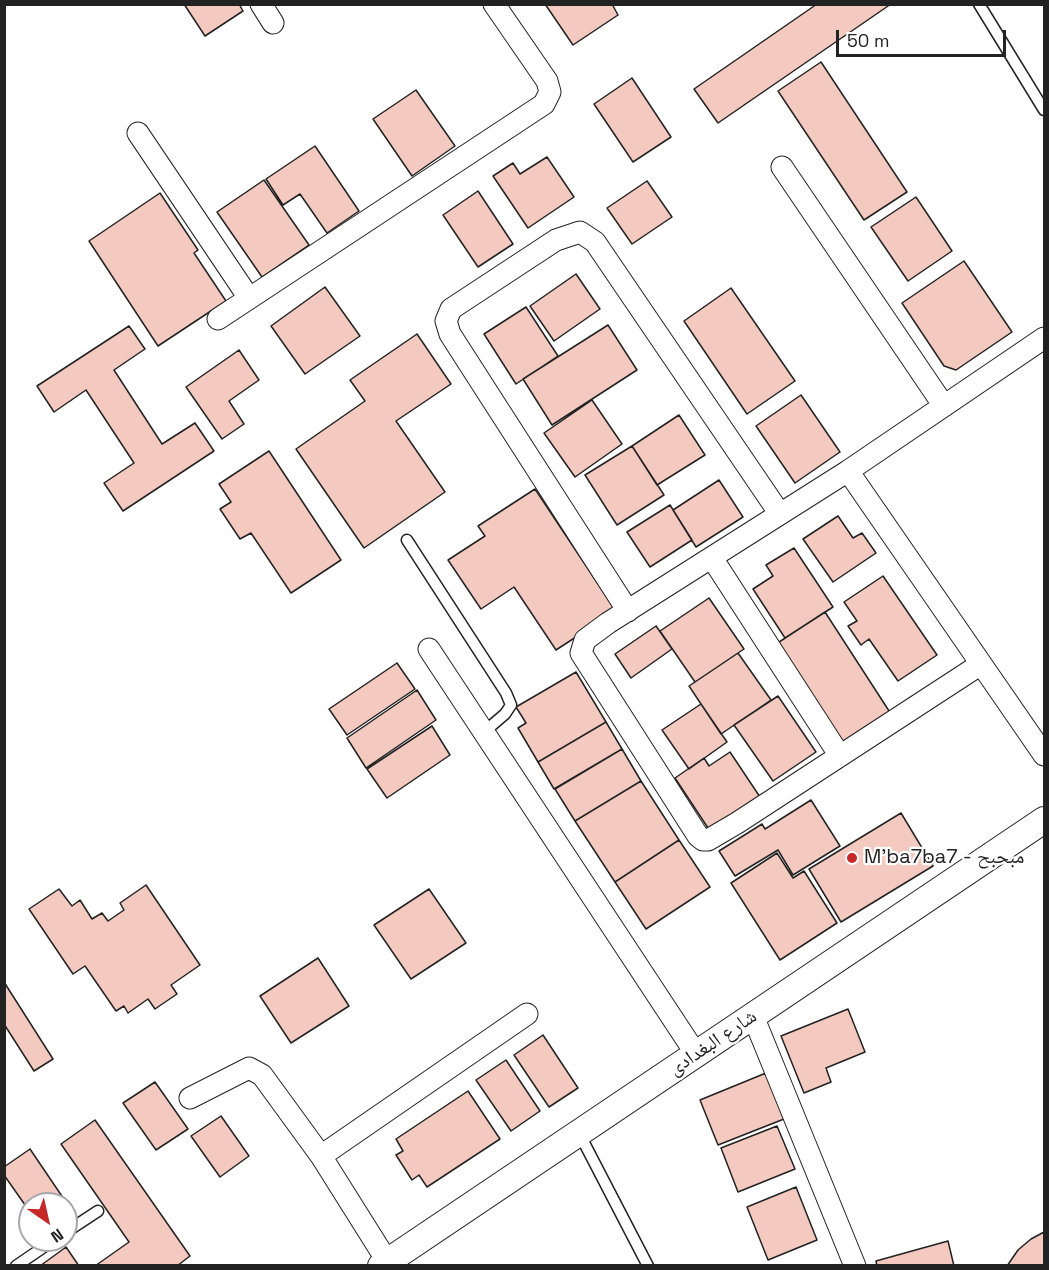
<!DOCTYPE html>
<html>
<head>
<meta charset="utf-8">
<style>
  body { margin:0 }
  #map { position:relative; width:1049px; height:1270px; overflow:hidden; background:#fff; font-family:"Space Grotesk",sans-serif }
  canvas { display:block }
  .frame { position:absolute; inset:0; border:6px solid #222; pointer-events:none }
  .north { position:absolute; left:18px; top:1192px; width:60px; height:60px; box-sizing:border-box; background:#fff; border:2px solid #a7a7a7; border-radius:50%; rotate:146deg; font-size:16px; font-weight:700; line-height:24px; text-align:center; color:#222 }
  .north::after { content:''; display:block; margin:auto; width:21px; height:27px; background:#c62828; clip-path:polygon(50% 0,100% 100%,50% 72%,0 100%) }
  .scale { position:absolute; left:836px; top:30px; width:170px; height:27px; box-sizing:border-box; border:3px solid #222; border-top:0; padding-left:8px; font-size:18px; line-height:21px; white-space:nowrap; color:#222; -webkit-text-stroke:4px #fff; paint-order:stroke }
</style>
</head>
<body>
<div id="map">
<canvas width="1049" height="1270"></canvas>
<div class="frame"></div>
<div class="north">N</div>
<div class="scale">50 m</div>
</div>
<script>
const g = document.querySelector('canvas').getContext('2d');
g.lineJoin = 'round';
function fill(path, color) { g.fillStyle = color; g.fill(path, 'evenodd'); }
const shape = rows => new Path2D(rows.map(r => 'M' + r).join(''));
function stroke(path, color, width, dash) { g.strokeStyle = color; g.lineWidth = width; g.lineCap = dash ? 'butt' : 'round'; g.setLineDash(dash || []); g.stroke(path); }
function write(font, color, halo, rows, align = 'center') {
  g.font = font + ' "Space Grotesk","Noto Naskh Arabic",sans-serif'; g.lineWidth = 4.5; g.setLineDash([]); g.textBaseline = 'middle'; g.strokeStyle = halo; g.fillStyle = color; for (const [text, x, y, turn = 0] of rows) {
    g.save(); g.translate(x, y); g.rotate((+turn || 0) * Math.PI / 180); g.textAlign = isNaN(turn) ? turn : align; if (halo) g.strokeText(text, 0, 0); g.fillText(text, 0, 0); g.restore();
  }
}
const building = shape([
  [184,4,239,4,243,11,205,36,184,4],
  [545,4,612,4,618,15,573,45,545,4],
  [817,4,891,4,718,123,694,89,817,4],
  [821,62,907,192,864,220,778,91,821,62],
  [632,78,671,137,633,162,594,104,632,78],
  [416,90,455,146,412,176,373,119,416,90],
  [315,146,359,211,327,233,300,194,283,205,266,179,315,146],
  [547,157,574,197,528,228,493,176,513,163,520,174,547,157],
  [264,180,309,245,262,277,217,212,264,180],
  [647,181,672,217,632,244,607,208,647,181],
  [478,191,513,244,478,267,443,215,478,191],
  [160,193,198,250,194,253,226,301,158,346,89,241,160,193],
  [916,197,952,251,908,281,871,227,916,197],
  [964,261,1012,332,956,370,944,366,902,303,964,261],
  [576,274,600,309,554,341,530,306,576,274],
  [325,287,360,336,305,374,271,326,325,287],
  [731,288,795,381,747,414,684,321,731,288],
  [526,307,558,356,516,384,484,334,526,307],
  [608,325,637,370,552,425,523,379,608,325],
  [129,326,145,349,114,370,162,444,195,423,214,451,123,511,104,483,134,463,86,390,54,412,37,386,129,326],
  [417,334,451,384,396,421,445,492,364,548,296,449,365,401,350,380,417,334],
  [239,350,259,380,229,401,244,424,222,439,186,387,239,350],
  [801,395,840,452,795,483,756,426,801,395],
  [592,400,622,444,575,477,544,433,592,400],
  [679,415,705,455,657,485,632,446,679,415],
  [632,446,664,495,617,525,585,475,632,446],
  [269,451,341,560,291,593,251,533,240,539,220,509,231,502,219,484,269,451],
  [719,480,743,517,696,547,673,510,719,480],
  [535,489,616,611,556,650,514,587,481,609,448,560,485,536,478,526,535,489],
  [670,505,692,540,650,567,627,532,670,505],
  [838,516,853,538,862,533,876,553,833,582,803,539,838,516],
  [794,548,833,607,785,638,753,589,773,576,766,565,794,548],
  [883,576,937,655,898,681,869,639,861,645,848,626,857,621,844,602,883,576],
  [709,598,744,649,695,682,660,631,709,598],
  [825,612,891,714,842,746,776,644,825,612],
  [656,626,672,649,631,678,615,654,656,626],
  [738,653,771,700,721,734,689,686,738,653],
  [397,663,415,689,347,735,329,709,397,663],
  [576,672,606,722,538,762,518,728,526,723,516,707,576,672],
  [417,690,436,720,366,768,347,738,417,690],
  [778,696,816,752,773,781,734,725,778,696],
  [701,704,727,742,689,769,662,730,701,704],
  [606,722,622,749,554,789,538,762,606,722],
  [432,726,450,755,387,798,367,769,432,726],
  [622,749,641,781,575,821,555,789,622,749],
  [730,752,762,800,712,834,675,778,704,758,709,766,730,752],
  [641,781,679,840,615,882,575,821,641,781],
  [811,800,840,846,793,875,778,850,735,876,719,851,762,824,765,829,811,800],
  [901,813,933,866,841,922,809,869,901,813],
  [679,840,710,887,646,929,615,882,679,840],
  [777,853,793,878,804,871,837,923,780,960,731,883,777,853],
  [146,885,200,965,171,985,177,994,155,1009,148,999,128,1013,124,1006,116,1011,85,966,73,974,29,909,59,889,72,906,80,900,92,919,102,913,108,921,124,910,120,903,146,885],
  [429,889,466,943,411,979,374,925,429,889],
  [318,958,349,1006,291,1043,260,996,318,958],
  [4,982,53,1059,34,1071,4,1024,4,982],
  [848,1009,865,1052,826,1068,831,1082,804,1093,781,1036,848,1009],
  [543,1035,578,1088,549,1107,514,1055,543,1035],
  [506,1060,540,1111,511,1131,476,1080,506,1060],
  [766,1073,784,1119,718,1145,700,1100,766,1073],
  [155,1082,188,1129,156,1150,123,1103,155,1082],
  [468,1091,500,1139,427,1187,419,1175,412,1180,396,1155,403,1151,396,1139,468,1091],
  [221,1116,249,1156,220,1177,191,1136,221,1116],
  [95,1120,190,1256,177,1266,95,1266,129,1242,61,1144,95,1120],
  [777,1126,795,1169,738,1192,721,1148,777,1126],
  [30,1149,74,1214,66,1220,66,1204,30,1204,30,1212,4,1175,4,1167,30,1149],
  [796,1187,817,1240,768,1260,747,1207,796,1187],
  [1044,1232,1044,1266,1007,1266,1018,1250,1031,1239,1044,1232],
  [948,1241,954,1266,877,1266,876,1261,948,1241],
  [66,1247,79,1266,40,1266,66,1247]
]);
fill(building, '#f3c9c0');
stroke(building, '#222', 1.5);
const service = shape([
  [979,4,1044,110],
  [407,540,506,693,511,705,505,714,484,732],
  [579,1133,648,1266],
  [66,1232,98,1211],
  [16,1266,54,1240]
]);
const minor = shape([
  [261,4,273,23],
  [138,133,249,298],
  [782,167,944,406],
  [218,319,544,104,550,92,547,81,494,4],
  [848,471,1044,755],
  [712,558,840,756],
  [628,611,450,334,446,321,451,309,556,240,580,232,595,242,780,514],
  [429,649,696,1054],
  [981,664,737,823,708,840,703,840,698,836,581,653,585,640,608,623,848,471,1044,338],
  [753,1016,855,1266],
  [190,1098,249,1068,262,1075,321,1156,387,1261],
  [321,1156,527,1014]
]);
const tertiary = shape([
  [381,1266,1044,820]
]);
stroke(service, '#222', 13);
stroke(minor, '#222', 23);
stroke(tertiary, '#222', 28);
stroke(service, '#fff', 10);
stroke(minor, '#fff', 21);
stroke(tertiary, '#fff', 26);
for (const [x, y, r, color] of [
  [852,858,6,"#c62828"]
]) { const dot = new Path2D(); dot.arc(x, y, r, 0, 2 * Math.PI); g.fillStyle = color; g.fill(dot); stroke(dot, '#fff', 2); }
write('20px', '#222', '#fff', [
  ["M'ba7ba7 - مبحبح",864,858]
], 'left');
write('20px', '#222', '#fff', [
  ["شارع البغدادى",713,1043,-34]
]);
</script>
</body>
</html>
